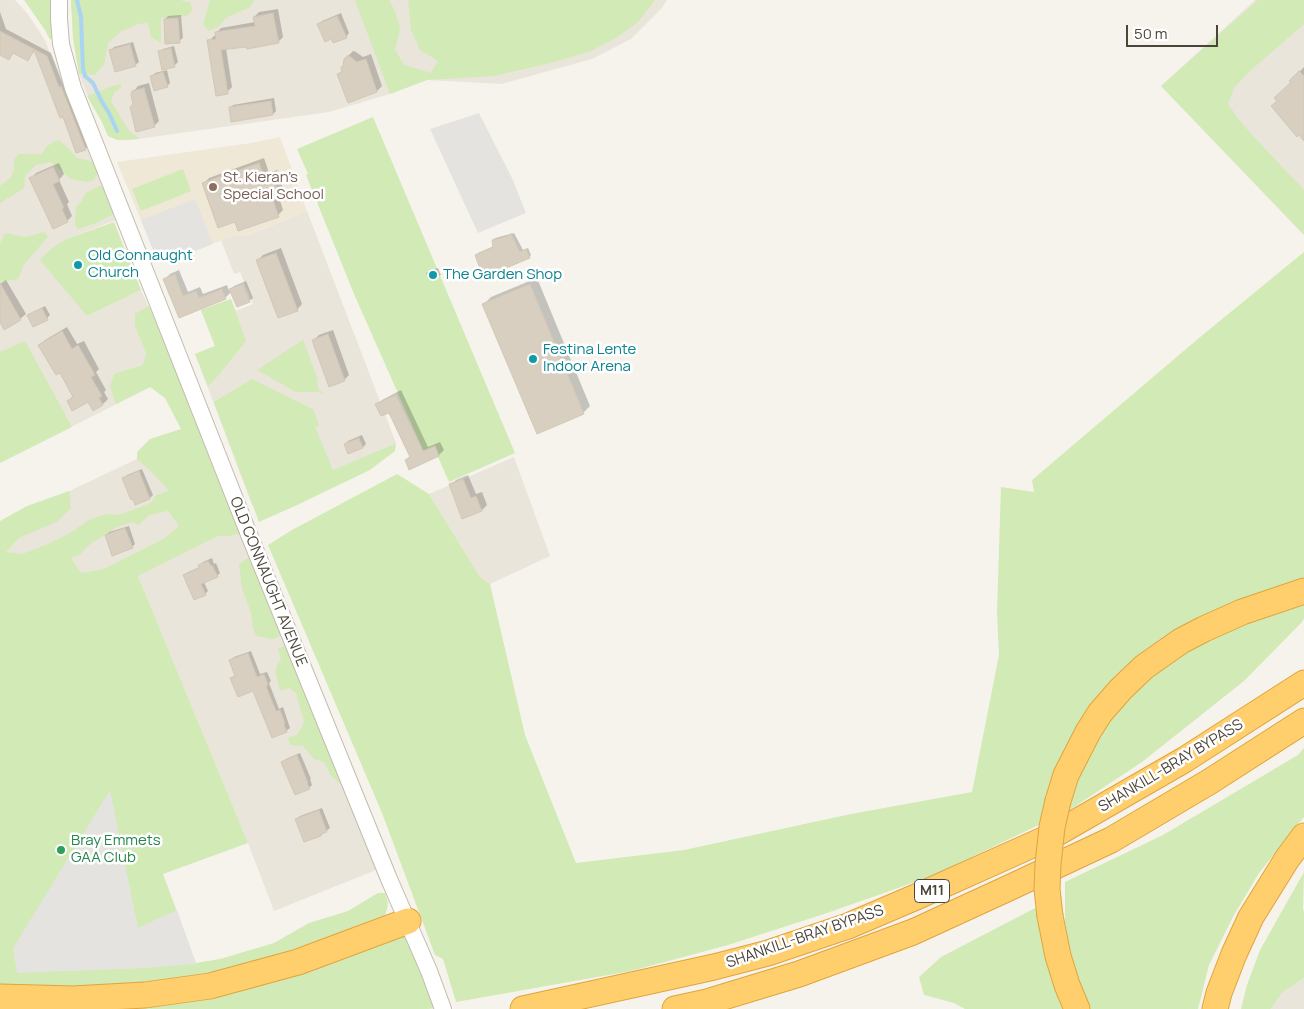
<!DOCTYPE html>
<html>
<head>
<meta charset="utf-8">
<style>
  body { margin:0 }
  #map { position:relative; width:1304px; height:1009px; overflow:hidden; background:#f6f3ec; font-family:Manrope,sans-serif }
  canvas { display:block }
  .scale { position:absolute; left:1126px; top:25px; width:92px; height:22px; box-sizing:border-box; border:2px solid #4b4439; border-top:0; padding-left:6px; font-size:15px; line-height:18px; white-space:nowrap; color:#4b4439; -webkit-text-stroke:4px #fff; paint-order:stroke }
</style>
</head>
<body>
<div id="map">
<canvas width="1304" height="1009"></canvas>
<div class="scale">50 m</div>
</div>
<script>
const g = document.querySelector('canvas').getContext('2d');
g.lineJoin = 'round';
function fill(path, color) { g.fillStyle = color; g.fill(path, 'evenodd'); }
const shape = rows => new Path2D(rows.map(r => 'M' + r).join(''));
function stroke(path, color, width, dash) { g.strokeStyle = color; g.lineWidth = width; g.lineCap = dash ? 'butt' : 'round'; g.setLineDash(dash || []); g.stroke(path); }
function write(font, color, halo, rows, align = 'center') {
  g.font = font + ' Manrope,sans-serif'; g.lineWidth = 5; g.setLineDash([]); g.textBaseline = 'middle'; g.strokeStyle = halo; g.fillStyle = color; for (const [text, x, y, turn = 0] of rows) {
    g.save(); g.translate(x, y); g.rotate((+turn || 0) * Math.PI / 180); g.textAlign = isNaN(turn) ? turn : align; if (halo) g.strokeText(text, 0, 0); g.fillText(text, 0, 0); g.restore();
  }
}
fill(shape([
  [0,0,15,0,27,13,45,40,94,163,116,220,69,238,87,316,141,290,178,373,0,463],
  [71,0,667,0,661,9,631,39,592,59,501,84,427,80,390,94,329,112,131,140,118,140,108,136,103,124,88,97,79,74,73,38],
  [1255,0,1304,0,1304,235,1161,86],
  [307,211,396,443,252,505,195,354,215,346,201,310,231,299,236,311,253,304,240,272,234,274,221,240,235,235,245,236],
  [200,429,376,870,274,911,248,843,138,576,15,626,0,524],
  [514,457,550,556,490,584,480,577,429,494],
  [1304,978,1304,1009,1271,1009,1282,993]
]), '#eae5da');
fill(shape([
  [280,137,307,211,244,236,235,235,166,262,158,262,117,162,251,143]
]), '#efe8d6');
fill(shape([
  [24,0,52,0,53,36,50,40,45,30],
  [71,0,180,0,191,3,192,11,186,16,161,18,161,43,151,37,148,23,138,24,120,32,108,43,104,64,95,75,79,74,73,38],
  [210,0,254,0,250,7,226,18,218,27,209,31,203,25],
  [355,0,389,0,396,13,400,29,395,50,404,65,431,73,438,61,420,50,411,30,408,0,655,0,638,22,616,38,589,52,546,64,494,76,427,80,390,94],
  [1258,0,1304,0,1304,24,1250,71,1234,88,1228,104,1239,120,1253,136,1304,190,1304,235,1161,86],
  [121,84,121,87,114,93,111,101,129,131,140,139,118,140,108,136,102,122,87,96,115,85],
  [373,117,515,453,449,482,434,448,424,452,354,294,306,175,308,174,297,149],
  [57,140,60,141,69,149,77,158,90,161,94,163,98,173,94,180,87,182,71,179,51,162,36,165,25,176,24,188,0,203,0,186,10,178,14,170,14,160,19,154,42,154,47,146],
  [183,169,191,191,141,211,132,189],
  [103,185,114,214,96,223,78,229,75,225,76,207,81,202,86,193,93,189],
  [114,222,141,290,87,316,40,260,53,247,69,238],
  [44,232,48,237,24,264,18,279,0,282,0,244,5,233,26,237],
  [1304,252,1304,582,1142,658,1047,821,932,876,827,913,728,945,631,971,456,1002,443,959,435,955,382,813,268,545,292,530,397,474,429,494,480,577,490,584,525,735,576,863,684,850,851,814,972,792,999,655,997,612,1001,487,1034,492,1032,480,1199,338],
  [231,299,246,341,217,377,208,386,195,354,215,346,201,310],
  [149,306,178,373,242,533,229,536,218,536,138,576,248,843,163,874,196,963,220,959,274,943,309,923,348,911,378,893,385,893,388,902,387,909,385,915,326,938,285,952,219,971,178,978,115,986,31,987,0,986,0,521,27,506,69,491,71,508,58,521,19,538,6,552,22,554,48,544,70,533,89,520,106,514,119,515,141,507,152,502,156,495,169,491,151,471,137,459,137,452,150,439,181,429,165,398,150,387,116,404,110,387,114,374,143,365,146,353,135,326,135,314],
  [168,511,179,526,165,538,104,569,81,573,71,558,79,555,89,545,117,527,132,522,138,525,149,515],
  [303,340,317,377,318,388,323,394,317,392,296,392,257,370],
  [25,341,72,427,0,463,0,352],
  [252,379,313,409,319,425,315,427,333,470,396,443,395,451,370,470,295,506,259,522,214,402],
  [251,556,282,635,273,639,256,636,253,628,251,613,242,588,239,564],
  [1304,598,1304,618,1302,622,1244,681,1142,762,1068,811,1078,772,1118,708,1157,668,1220,627],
  [286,644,344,787,331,776,324,762,314,759,303,746,290,745,288,738,298,734,304,722,296,693,289,688,280,691,276,674,276,667,281,660,278,649],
  [1304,748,1304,817,1259,873,1234,915,1209,965,1198,1009,1089,1009,1073,965,1065,922,1065,882,1163,835,1298,755],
  [1304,872,1303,910,1304,911,1304,978,1282,993,1271,1009,1241,1009,1247,985,1260,950],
  [1039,906,1066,1009,965,1009,954,1003,924,995,919,977,941,957],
  [408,928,437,1008,427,1009,58,1009,146,1000]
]), '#d2eab5');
fill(shape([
  [479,113,512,178,526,213,478,233,430,129],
  [195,199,213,244,166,262,158,262,141,220],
  [110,790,138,928,177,910,196,964,144,968,17,973,13,948]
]), '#e5e3e0');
fill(shape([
  [278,9,283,37,278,42,226,48,232,87,227,92,209,41,214,36,216,35,216,33,221,28,255,22,254,17,259,12],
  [0,12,6,29,51,53,63,84,65,83,89,145,85,149,64,116,35,50,28,59,14,52,9,58,0,53],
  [341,13,349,33,346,37,319,24,322,21],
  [181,15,183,38,179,41,165,19,168,16],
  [133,42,139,62,135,65,111,50,114,47],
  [174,46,178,62,174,66,159,52,163,49],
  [353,51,356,52,363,57,371,54,382,86,377,91,339,74,343,70,342,68,344,66,347,57],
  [1304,67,1304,141,1273,106,1292,82,1291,81],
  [167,70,170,83,167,86,152,77,155,73],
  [149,83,159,121,154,126,134,104,133,92,138,86],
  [274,98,276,111,273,114,230,108,233,105],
  [264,158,269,173,277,170,284,192,279,197,283,210,278,215,236,221,204,183,209,178],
  [59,163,64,174,59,180,69,202,67,204,72,216,67,221,31,178,36,173],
  [514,233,523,250,528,248,531,255,529,257,482,268,476,256,478,253,494,246,493,241,495,238],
  [281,248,302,304,297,310,258,260,263,255],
  [438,268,441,275,429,280,426,273],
  [179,270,188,292,200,287,203,294,227,285,229,291,234,286,246,281,253,298,249,301,232,291,225,298,180,316,165,279,170,274],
  [537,278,590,406,583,413,484,304,491,297],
  [6,280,26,314,20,319,5,328,0,320,0,284],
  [45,306,50,315,47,318,28,316,32,313],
  [67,327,77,344,84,341,99,369,96,372,106,390,104,392,108,399,103,404,93,409,88,400,68,401,74,395,61,371,40,345,45,340],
  [333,330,349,375,344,380,314,340,319,335],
  [401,390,428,447,440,442,444,450,439,455,410,468,406,460,410,456,390,411,377,405,382,400],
  [362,435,366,444,363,447,345,444,348,441],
  [142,469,153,495,150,498,124,478,127,475],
  [468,475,476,494,482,492,487,505,482,510,451,485,456,480],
  [129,526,135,544,132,547,106,536,109,532],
  [212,558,214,564,216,563,220,573,217,576,204,582,208,591,205,594,184,575,188,572,200,567,203,562],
  [251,651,260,674,267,672,271,681,269,683,279,709,283,707,290,728,286,731,254,690,232,678,236,674,231,660,234,657],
  [300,753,311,779,310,779,312,785,309,788,283,762,286,759],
  [322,808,330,828,321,835,296,819,300,816]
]), '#0003');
stroke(shape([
  [77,0,81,17,83,69,85,76,93,83,102,102,109,113,117,131]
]), '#a9d4f2', 4);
const building = shape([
  [273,13,279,43,247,49,246,47,221,50,228,94,216,96,207,40,216,39,215,32,255,26,253,17,273,13],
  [337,16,347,38,333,43,331,39,325,42,317,24,337,16],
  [178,18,180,43,165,44,164,19,178,18],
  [0,31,47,56,59,87,61,86,86,150,76,153,63,117,60,118,34,50,28,61,13,53,9,60,0,55,0,31],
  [130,44,136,66,115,72,109,50,130,44],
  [171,48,175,67,162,70,158,51,171,48],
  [347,56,351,57,357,62,366,59,377,92,348,103,337,74,342,72,341,67,343,67,344,59,347,56],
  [1299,71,1304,76,1304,141,1299,135,1297,137,1271,106,1277,101,1274,98,1291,82,1289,81,1299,71],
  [163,72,168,87,154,91,150,76,163,72],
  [144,88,155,127,136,132,130,107,133,104,131,95,132,91,144,88],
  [271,101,273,115,231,122,229,107,271,101],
  [259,163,264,177,272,175,280,198,273,200,279,217,238,231,235,222,218,228,202,183,259,163],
  [53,167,60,181,53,184,64,208,62,209,68,222,53,229,29,178,53,167],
  [511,234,520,252,526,249,530,258,482,278,478,270,480,269,475,255,493,247,492,240,505,237,511,234],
  [276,253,298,311,278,318,256,260,276,253],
  [175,274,183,296,196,291,199,298,222,289,226,299,179,318,163,279,175,274],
  [0,283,21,320,4,330,0,322,0,283],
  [243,284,250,302,237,307,229,289,243,284],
  [530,284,584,414,537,434,482,304,530,284],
  [42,308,48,320,33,327,27,315,42,308],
  [62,331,72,349,78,345,95,375,91,377,102,396,99,398,103,405,93,411,88,402,72,411,67,401,73,397,60,373,56,375,38,345,62,331],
  [328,334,345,381,329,387,312,340,328,334],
  [396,395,423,451,435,446,439,456,409,470,405,460,410,457,389,413,381,416,375,404,396,395],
  [359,438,363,448,348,454,344,444,359,438],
  [139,471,150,499,135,505,133,499,131,500,122,478,139,471],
  [463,479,471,498,476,496,482,511,462,519,449,484,463,479],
  [125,528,133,548,112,556,105,535,125,528],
  [208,561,211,566,212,565,218,577,201,584,206,595,194,600,183,575,199,568,198,565,208,561],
  [248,653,257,677,264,674,268,685,266,686,276,711,280,710,285,723,284,724,287,732,272,738,253,691,238,697,230,678,235,676,229,660,248,653],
  [297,755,308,783,307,783,310,789,295,795,281,762,297,755],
  [319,810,327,832,321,834,321,836,304,842,295,819,319,810]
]);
fill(building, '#d8cfc1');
stroke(building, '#d3c7b4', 1);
const tertiary = shape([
  [59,0,59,19,61,44,73,88,248,532,389,879,429,971,443,1009]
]);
const motorway = shape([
  [1058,801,1066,775,1088,732,1100,713,1121,689,1144,667,1181,641,1204,629,1242,612,1304,591],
  [1050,916,1058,956,1067,985,1077,1009],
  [0,997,73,999,145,995,210,986,298,962,408,921],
  [523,1009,714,967,768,953,848,926,916,897,1052,836,1184,760,1304,683],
  [675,1009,707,1002,799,974,913,932,1011,887,1111,840,1209,782,1304,721],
  [1215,1009,1219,993,1234,954,1251,917,1287,859,1304,836]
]);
stroke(tertiary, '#c2bbae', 18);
stroke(motorway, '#e0a43c', 27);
stroke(tertiary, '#fff', 16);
stroke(motorway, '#ffcf6e', 25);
const motorwayBridge = shape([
  [1050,916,1047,889,1048,864,1052,827,1058,801]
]);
stroke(motorwayBridge, '#e0a43c', 27, []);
stroke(motorwayBridge, '#ffcf6e', 25);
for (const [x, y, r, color] of [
  [213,187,5,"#8d6e63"],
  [78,265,5,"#0f9aa8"],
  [433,275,5,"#0f9aa8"],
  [533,359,5,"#0f9aa8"],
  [61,850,5,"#2e9e5b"]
]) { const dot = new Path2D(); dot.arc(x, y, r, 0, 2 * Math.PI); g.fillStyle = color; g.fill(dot); stroke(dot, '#fff', 2); }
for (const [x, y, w] of [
  [932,891,35]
]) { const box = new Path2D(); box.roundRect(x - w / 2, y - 11.5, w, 23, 4); g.fillStyle = '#fff'; g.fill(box); stroke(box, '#4b4439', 1); }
write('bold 14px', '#4b4439', null, [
  ["M11",932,891]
]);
write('15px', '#785e54', '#fff', [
  ["St. Kieran’s",223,178],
  ["Special School",223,195]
], 'left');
write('15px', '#0d838f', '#fff', [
  ["Old Connaught",88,256],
  ["Church",88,273],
  ["The Garden Shop",443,275],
  ["Festina Lente",543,350],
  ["Indoor Arena",543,367]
], 'left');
write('15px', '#4b4439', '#fff', [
  ["OLD CONNAUGHT AVENUE",268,582,68],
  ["SHANKILL-BRAY BYPASS",1171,766,-31],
  ["SHANKILL-BRAY BYPASS",805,937,-19]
]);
write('15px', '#27864d', '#fff', [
  ["Bray Emmets",71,841],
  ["GAA Club",71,858]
], 'left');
</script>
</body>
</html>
